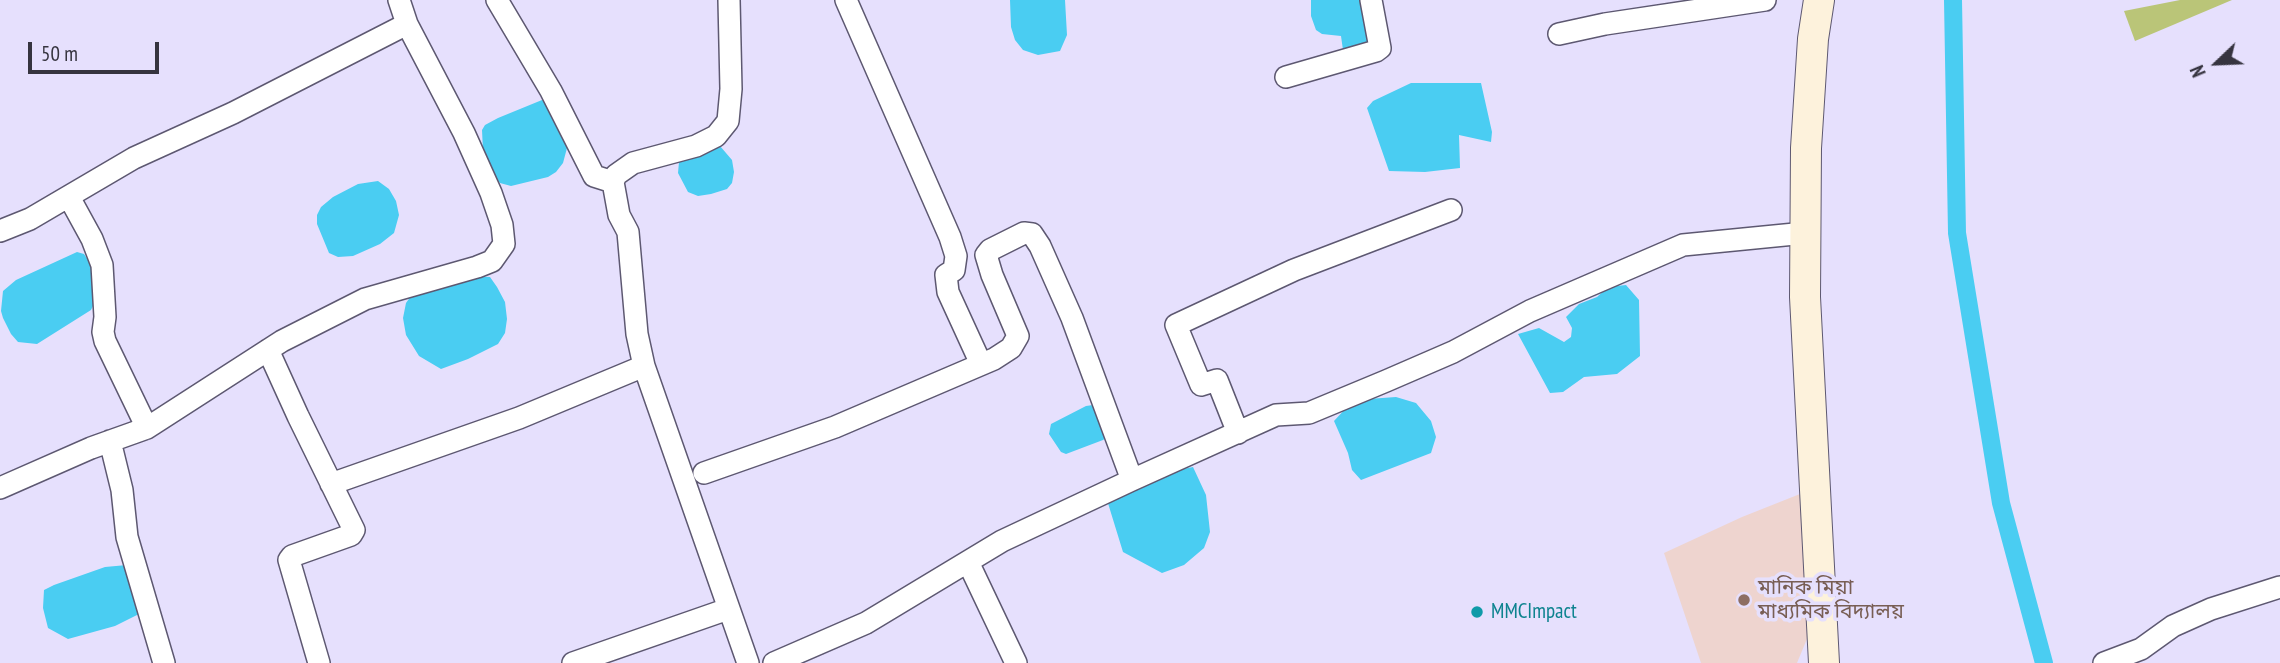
<!DOCTYPE html>
<html>
<head>
<meta charset="utf-8">
<style>
  body { margin:0 }
  #map { position:relative; width:2280px; height:663px; overflow:hidden; background:#e6e0fd; font-family:"PT Sans Narrow",sans-serif }
  canvas { display:block }
  .north { position:absolute; left:2182px; top:28px; width:70px; height:70px; -webkit-text-stroke:5px #e6e0fd; paint-order:stroke; rotate:247deg; font-size:19px; font-weight:700; line-height:28px; text-align:center; color:#36343f }
  .north::after { content:''; display:block; margin:auto; width:24px; height:32px; background:#36343f; clip-path:polygon(50% 0,100% 100%,50% 72%,0 100%) }
  .scale { position:absolute; left:28px; top:42px; width:131px; height:32px; box-sizing:border-box; border:4px solid #36343f; border-top:0; padding-left:9px; font-size:21px; line-height:24px; white-space:nowrap; color:#36343f; -webkit-text-stroke:5px #e6e0fd; paint-order:stroke }
</style>
</head>
<body>
<div id="map">
<canvas width="2280" height="663"></canvas>
<div class="north">N</div>
<div class="scale">50 m</div>
</div>
<script>
const g = document.querySelector('canvas').getContext('2d');
g.lineJoin = 'round';
function fill(path, color) { g.fillStyle = color; g.fill(path, 'evenodd'); }
const shape = rows => new Path2D(rows.map(r => 'M' + r).join(''));
function stroke(path, color, width, dash) { g.strokeStyle = color; g.lineWidth = width; g.lineCap = dash ? 'butt' : 'round'; g.setLineDash(dash || []); g.stroke(path); }
function write(font, color, halo, rows, align = 'center') {
  g.font = font + ' "PT Sans Narrow","Noto Sans Bengali",sans-serif'; g.lineWidth = 7; g.setLineDash([]); g.textBaseline = 'middle'; g.strokeStyle = halo; g.fillStyle = color; for (const [text, x, y, turn = 0] of rows) {
    g.save(); g.translate(x, y); g.rotate((+turn || 0) * Math.PI / 180); g.textAlign = isNaN(turn) ? turn : align; if (halo) g.strokeText(text, 0, 0); g.fillText(text, 0, 0); g.restore();
  }
}
fill(shape([
  [1805,492,1809,634,1797,663,1701,663,1664,553,1742,517]
]), '#eed4cf');
fill(shape([
  [2180,0,2232,0,2135,41,2124,11]
]), '#bac578');
fill(shape([
  [1010,0,1065,0,1067,35,1060,51,1038,55,1023,50,1015,40,1011,27],
  [1311,0,1361,0,1374,51,1344,57,1341,36,1322,34,1316,30,1311,16],
  [1411,83,1481,83,1492,132,1491,142,1459,135,1460,168,1425,172,1389,171,1367,108,1373,101],
  [542,100,548,102,565,132,567,148,563,163,556,172,548,177,511,186,500,183,492,173,483,151,482,130,485,125,498,118],
  [720,146,732,160,734,172,732,183,727,189,711,194,698,196,688,192,678,173,679,162,684,158],
  [378,181,389,189,396,201,399,215,394,233,380,244,353,256,338,257,329,253,317,224,317,215,321,207,333,197,358,184],
  [77,252,84,254,92,266,95,302,91,310,37,344,18,342,11,334,3,318,1,311,3,291,16,280],
  [471,276,490,277,497,287,505,302,507,319,505,333,498,344,468,359,441,369,419,356,406,335,403,318,406,303,411,296],
  [1626,285,1639,300,1640,356,1617,374,1584,377,1563,392,1550,393,1518,334,1539,328,1564,342,1571,337,1572,328,1566,317,1579,304,1597,297,1608,287],
  [1396,397,1416,403,1431,421,1436,437,1431,453,1361,480,1352,470,1348,453,1334,421,1347,407,1368,399],
  [1093,405,1099,407,1110,435,1103,440,1066,454,1061,452,1049,434,1051,424,1086,406],
  [1193,467,1206,495,1210,532,1204,548,1184,565,1162,573,1123,552,1107,500,1137,490,1150,481,1178,470],
  [127,565,139,614,115,626,68,639,48,628,43,608,44,590,54,585,105,567]
]), '#4acdf2');
stroke(shape([
  [1953,0,1957,233,2001,503,2044,663]
]), '#4acdf2', 18);
const street = shape([
  [497,0,551,91,594,176,613,182],
  [729,0,731,89,728,121,716,136,696,146,633,163,616,175,613,182,619,215,628,232,637,334,644,366,748,663],
  [846,0,950,237,956,256,954,270,946,275,948,292,981,364],
  [1559,34,1605,24,1765,0],
  [1286,77,1376,51,1380,48,1371,0],
  [69,197,92,239,102,265,105,317,103,332,105,341,147,428],
  [0,231,30,219,134,158,233,113,407,24],
  [268,350,298,416,354,530,351,535,292,556,289,560,319,663],
  [1238,433,1217,380,1201,385,1176,325,1294,270,1451,210],
  [110,441,122,490,127,537,164,663],
  [704,473,835,427,994,359,1011,348,1018,336,992,275,986,255,990,250,1024,233,1032,234,1040,246,1072,318,1132,480],
  [331,484,519,418,644,366],
  [0,488,91,448,147,428,282,341,365,299,477,267,492,261,504,244,502,225,491,193,464,133,407,24,399,0],
  [968,562,1016,663],
  [573,663,728,609],
  [774,663,866,623,1002,541,1132,480,1276,415,1309,413,1386,381,1453,352,1530,311,1683,245,1805,233],
  [2104,663,2141,649,2173,626,2211,609,2280,587]
]);
const secondary = shape([
  [1819,0,1813,39,1806,148,1805,297,1824,663]
]);
stroke(street, '#5d5871', 24);
stroke(secondary, '#5d5871', 32);
stroke(street, '#fff', 21);
stroke(secondary, '#fdf2dc', 30);
for (const [x, y, r, color] of [
  [1744,600,7,"#8d6e63"],
  [1477,612,7,"#0f9aa8"]
]) { const dot = new Path2D(); dot.arc(x, y, r, 0, 2 * Math.PI); g.fillStyle = color; g.fill(dot); stroke(dot, '#e6e0fd', 2.5); }
write('21px', '#785e54', '#e6e0fd', [
  ["মানিক মিয়া",1758,588],
  ["মাধ্যমিক বিদ্যালয়",1758,612]
], 'left');
write('21px', '#0d838f', '#e6e0fd', [
  ["MMCImpact",1491,612]
], 'left');
</script>
</body>
</html>
